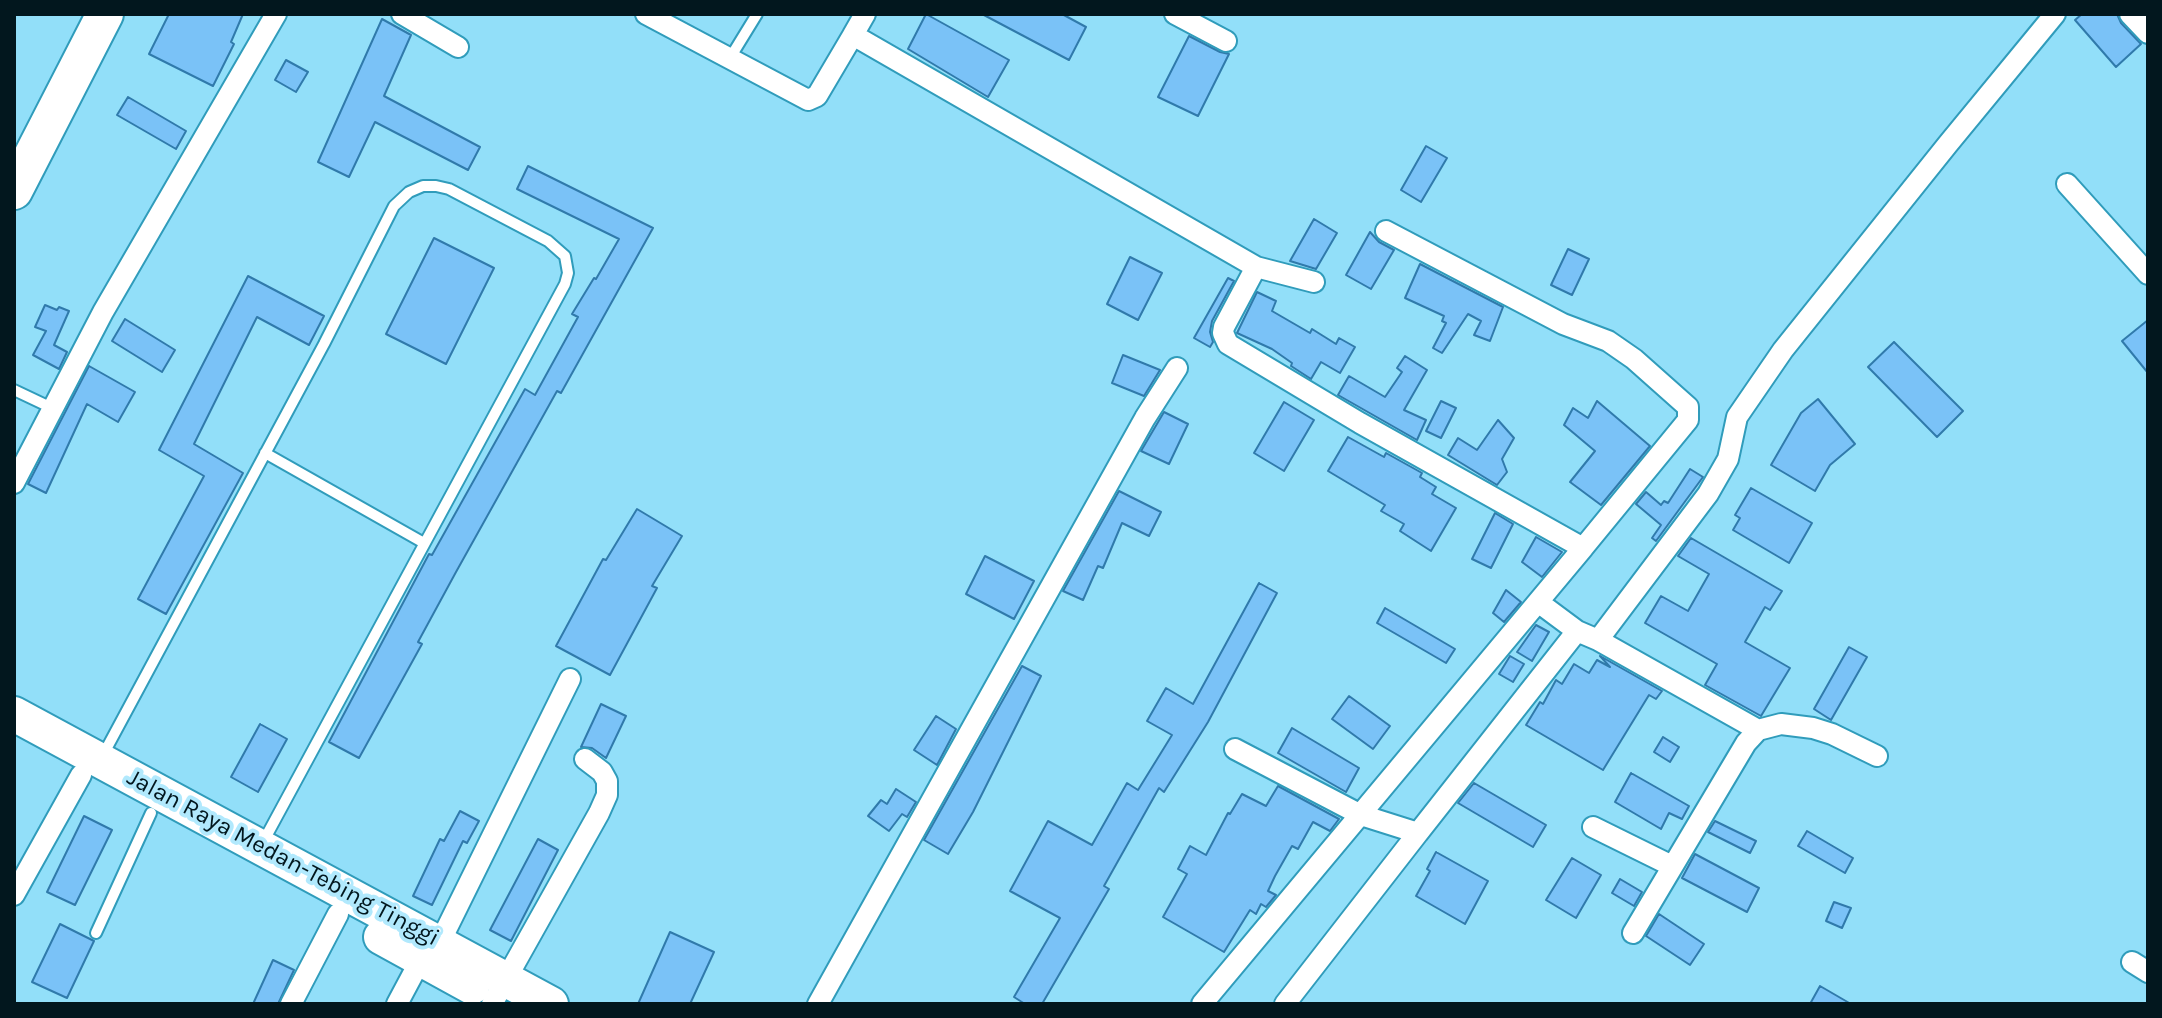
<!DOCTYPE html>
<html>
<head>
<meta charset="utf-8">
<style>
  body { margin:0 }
  #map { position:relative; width:2162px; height:1018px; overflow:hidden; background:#92dff9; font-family:Karla,sans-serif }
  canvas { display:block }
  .frame { position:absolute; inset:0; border:16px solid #02171e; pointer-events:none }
</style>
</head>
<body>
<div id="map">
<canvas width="2162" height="1018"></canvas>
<div class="frame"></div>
</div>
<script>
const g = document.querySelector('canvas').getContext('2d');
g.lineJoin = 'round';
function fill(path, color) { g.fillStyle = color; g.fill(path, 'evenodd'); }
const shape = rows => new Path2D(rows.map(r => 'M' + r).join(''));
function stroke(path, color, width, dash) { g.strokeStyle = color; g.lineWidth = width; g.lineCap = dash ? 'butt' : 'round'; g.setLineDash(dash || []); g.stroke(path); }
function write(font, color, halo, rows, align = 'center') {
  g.font = font + ' Karla,sans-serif'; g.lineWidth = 8; g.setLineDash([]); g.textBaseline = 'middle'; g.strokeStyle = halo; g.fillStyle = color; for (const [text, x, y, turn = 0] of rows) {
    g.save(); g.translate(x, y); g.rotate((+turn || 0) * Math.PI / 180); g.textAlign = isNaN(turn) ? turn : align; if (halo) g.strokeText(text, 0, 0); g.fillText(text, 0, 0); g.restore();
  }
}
const building = shape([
  [169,14,243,14,231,42,234,44,213,86,149,54,169,14],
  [926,14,1009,60,988,97,908,49,926,14],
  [982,14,1062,14,1086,27,1069,60,982,14],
  [2082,14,2117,14,2121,23,2141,44,2116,67,2075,20,2082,14],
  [382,19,411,35,384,96,480,147,468,170,375,122,349,177,318,162,382,19],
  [1189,36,1220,52,1229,54,1198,116,1158,97,1189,36],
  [286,60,308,72,296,92,275,80,286,60],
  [128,97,186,131,176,149,117,115,128,97],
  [1426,146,1447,158,1421,202,1401,190,1426,146],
  [528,166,653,228,561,393,557,391,456,572,418,642,422,644,359,758,329,742,429,554,432,555,525,389,535,395,578,317,572,314,594,278,596,279,619,239,517,189,528,166],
  [1314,219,1337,233,1316,269,1290,261,1314,219],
  [1370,232,1379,242,1394,250,1371,289,1346,275,1370,232],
  [434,238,494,268,446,364,386,334,434,238],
  [1568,249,1589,259,1572,295,1551,285,1568,249],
  [1130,257,1162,273,1138,320,1107,304,1130,257],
  [1420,264,1503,307,1490,341,1474,335,1481,321,1468,314,1442,353,1433,348,1446,323,1442,321,1444,316,1405,298,1420,264],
  [248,276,324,316,309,345,257,317,194,444,243,473,166,614,138,599,204,476,159,450,248,276],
  [1228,278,1234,281,1212,321,1210,332,1213,342,1210,347,1194,338,1228,278],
  [1257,292,1276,301,1272,311,1310,333,1312,329,1336,344,1339,338,1355,347,1340,373,1321,362,1311,379,1291,366,1292,363,1272,349,1237,333,1257,292],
  [45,305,57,310,59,307,69,311,54,345,67,352,59,369,33,355,46,331,35,327,45,305],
  [125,319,175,350,162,372,112,341,125,319],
  [2148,320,2148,373,2122,341,2148,320],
  [1894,342,1963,411,1937,437,1868,367,1894,342],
  [1123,355,1160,370,1144,396,1112,383,1123,355],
  [1405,356,1427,370,1404,410,1426,420,1417,440,1338,395,1349,376,1385,397,1402,372,1397,368,1405,356],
  [89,366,135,392,118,422,87,404,46,493,28,484,89,366],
  [1818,399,1855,444,1830,465,1815,491,1771,465,1801,413,1818,399],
  [1441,401,1456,408,1441,438,1426,431,1441,401],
  [1597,401,1650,446,1601,505,1570,482,1595,451,1564,425,1573,408,1588,418,1597,401],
  [1284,402,1314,420,1284,471,1254,453,1284,402],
  [1164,412,1188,424,1169,464,1141,451,1164,412],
  [1498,420,1514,438,1502,459,1507,472,1497,485,1448,455,1458,438,1477,450,1498,420],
  [1348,437,1384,457,1386,453,1422,473,1420,477,1436,487,1432,494,1456,508,1431,551,1400,531,1404,524,1381,511,1385,505,1328,471,1348,437],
  [1690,469,1703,477,1656,541,1652,538,1661,525,1636,504,1646,492,1661,505,1664,501,1668,503,1690,469],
  [1751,488,1812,523,1789,563,1733,530,1740,518,1735,515,1751,488],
  [1119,491,1161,512,1149,536,1122,523,1103,568,1098,566,1083,600,1063,591,1119,491],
  [637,509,682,536,652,586,657,588,610,675,556,646,603,559,606,560,637,509],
  [1495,513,1513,524,1491,568,1472,559,1495,513],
  [1536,537,1562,552,1542,577,1522,562,1536,537],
  [1691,538,1782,591,1770,610,1765,607,1745,642,1790,668,1761,716,1705,685,1717,664,1645,623,1661,596,1688,611,1709,574,1678,556,1691,538],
  [985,556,1034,581,1014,619,966,594,985,556],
  [1259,583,1277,593,1208,722,1164,792,1159,788,1104,886,1109,889,1042,1004,1025,1004,1014,997,1060,918,1010,891,1048,821,1092,845,1127,783,1138,790,1172,735,1147,721,1166,688,1193,704,1259,583],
  [1506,590,1521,602,1504,622,1493,613,1506,590],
  [1385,608,1455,649,1446,663,1377,623,1385,608],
  [1536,625,1549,632,1532,661,1517,652,1536,625],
  [1849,647,1867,657,1831,720,1814,709,1849,647],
  [1510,656,1524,664,1513,682,1499,674,1510,656],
  [1600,656,1662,691,1656,699,1649,695,1603,770,1526,725,1540,702,1543,704,1556,680,1562,684,1574,664,1589,673,1597,660,1610,667,1600,656],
  [1022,666,1041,676,973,812,948,854,924,840,1022,666],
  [1349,696,1390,726,1373,749,1332,719,1349,696],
  [601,704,626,716,606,758,592,748,581,747,601,704],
  [936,716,956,729,937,765,914,750,936,716],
  [260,724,287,739,258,792,231,777,260,724],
  [1292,728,1359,768,1346,792,1278,753,1292,728],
  [1663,737,1679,747,1670,762,1654,752,1663,737],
  [1631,773,1689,806,1682,819,1669,813,1661,829,1615,802,1631,773],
  [1474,783,1546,825,1533,847,1458,803,1474,783],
  [1278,786,1339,819,1330,831,1313,822,1298,849,1292,846,1275,876,1268,891,1276,895,1266,907,1261,904,1256,914,1250,910,1224,952,1163,917,1187,874,1178,869,1190,846,1206,855,1228,813,1230,814,1242,794,1266,806,1278,786],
  [896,789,916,802,907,817,902,814,889,831,868,816,881,800,887,804,896,789],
  [460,811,479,821,467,843,463,841,432,905,413,896,440,839,444,841,460,811],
  [84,816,112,830,75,905,47,892,84,816],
  [1715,821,1756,841,1750,853,1708,832,1715,821],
  [1807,831,1853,858,1845,873,1798,846,1807,831],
  [538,839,558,850,511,941,490,930,538,839],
  [1436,852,1488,881,1465,924,1416,896,1430,871,1427,869,1436,852],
  [1695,854,1759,888,1747,912,1682,878,1695,854],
  [1572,858,1601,875,1576,918,1546,900,1572,858],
  [1620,879,1642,892,1634,906,1612,893,1620,879],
  [1834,902,1851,908,1842,928,1826,921,1834,902],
  [1659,914,1704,944,1690,965,1646,936,1659,914],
  [60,924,94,941,67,998,32,982,60,924],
  [670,932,714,952,690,1004,638,1004,670,932],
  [273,960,294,970,278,1004,253,1004,273,960],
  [1820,986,1851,1004,1810,1004,1820,986]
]);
fill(building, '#7ac2f7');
stroke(building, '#307aab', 2);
const service = shape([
  [730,58,757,14],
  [14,390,52,408],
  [265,453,424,543],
  [103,755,324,344,394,206,409,192,423,186,436,186,449,189,548,241,565,256,568,273,565,284,262,844],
  [96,933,151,813]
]);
const minor = shape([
  [402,14,458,47],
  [646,14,808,100,817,96,853,35,1256,267,1224,327,1223,333,1228,344,1360,423,1583,548,1202,1004],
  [1175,14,1226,41],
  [2130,14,2148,33],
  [853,35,865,14],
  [2067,184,2148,274],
  [1386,231,1563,324,1608,341,1634,359,1688,407,1688,420,1583,548],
  [1256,267,1314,282],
  [14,483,103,312,276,14],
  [1538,602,1577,631],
  [1598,640,1758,730,1746,743,1633,933],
  [1758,730,1781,724,1813,728,1832,734,1877,756],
  [1235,749,1361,815,1418,833,1577,631,1598,640,1708,494,1728,459,1737,417,1783,350,1948,144,2055,14],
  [1593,827,1672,866],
  [14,895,81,775],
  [440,942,570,679],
  [2132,962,2148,972],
  [291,1004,338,914],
  [397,1004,421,959],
  [492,1004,599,813,607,795,607,781,602,772,585,759],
  [818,1004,1145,418,1177,368],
  [1285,1004,1418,833]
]);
const trunk = shape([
  [14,714,551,1004],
  [381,937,472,987]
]);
const motorway = shape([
  [14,191,105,14]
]);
stroke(service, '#309cbb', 14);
stroke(minor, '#309cbb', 24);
stroke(trunk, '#309cbb', 38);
stroke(motorway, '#309cbb', 40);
stroke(service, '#fff', 10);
stroke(minor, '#fff', 20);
stroke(trunk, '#fff', 34);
stroke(motorway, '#fff', 36);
write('24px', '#02171e', '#b1e9fd', [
  ["Jalan Raya Medan-Tebing Tinggi",283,858,28]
]);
</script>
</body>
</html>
